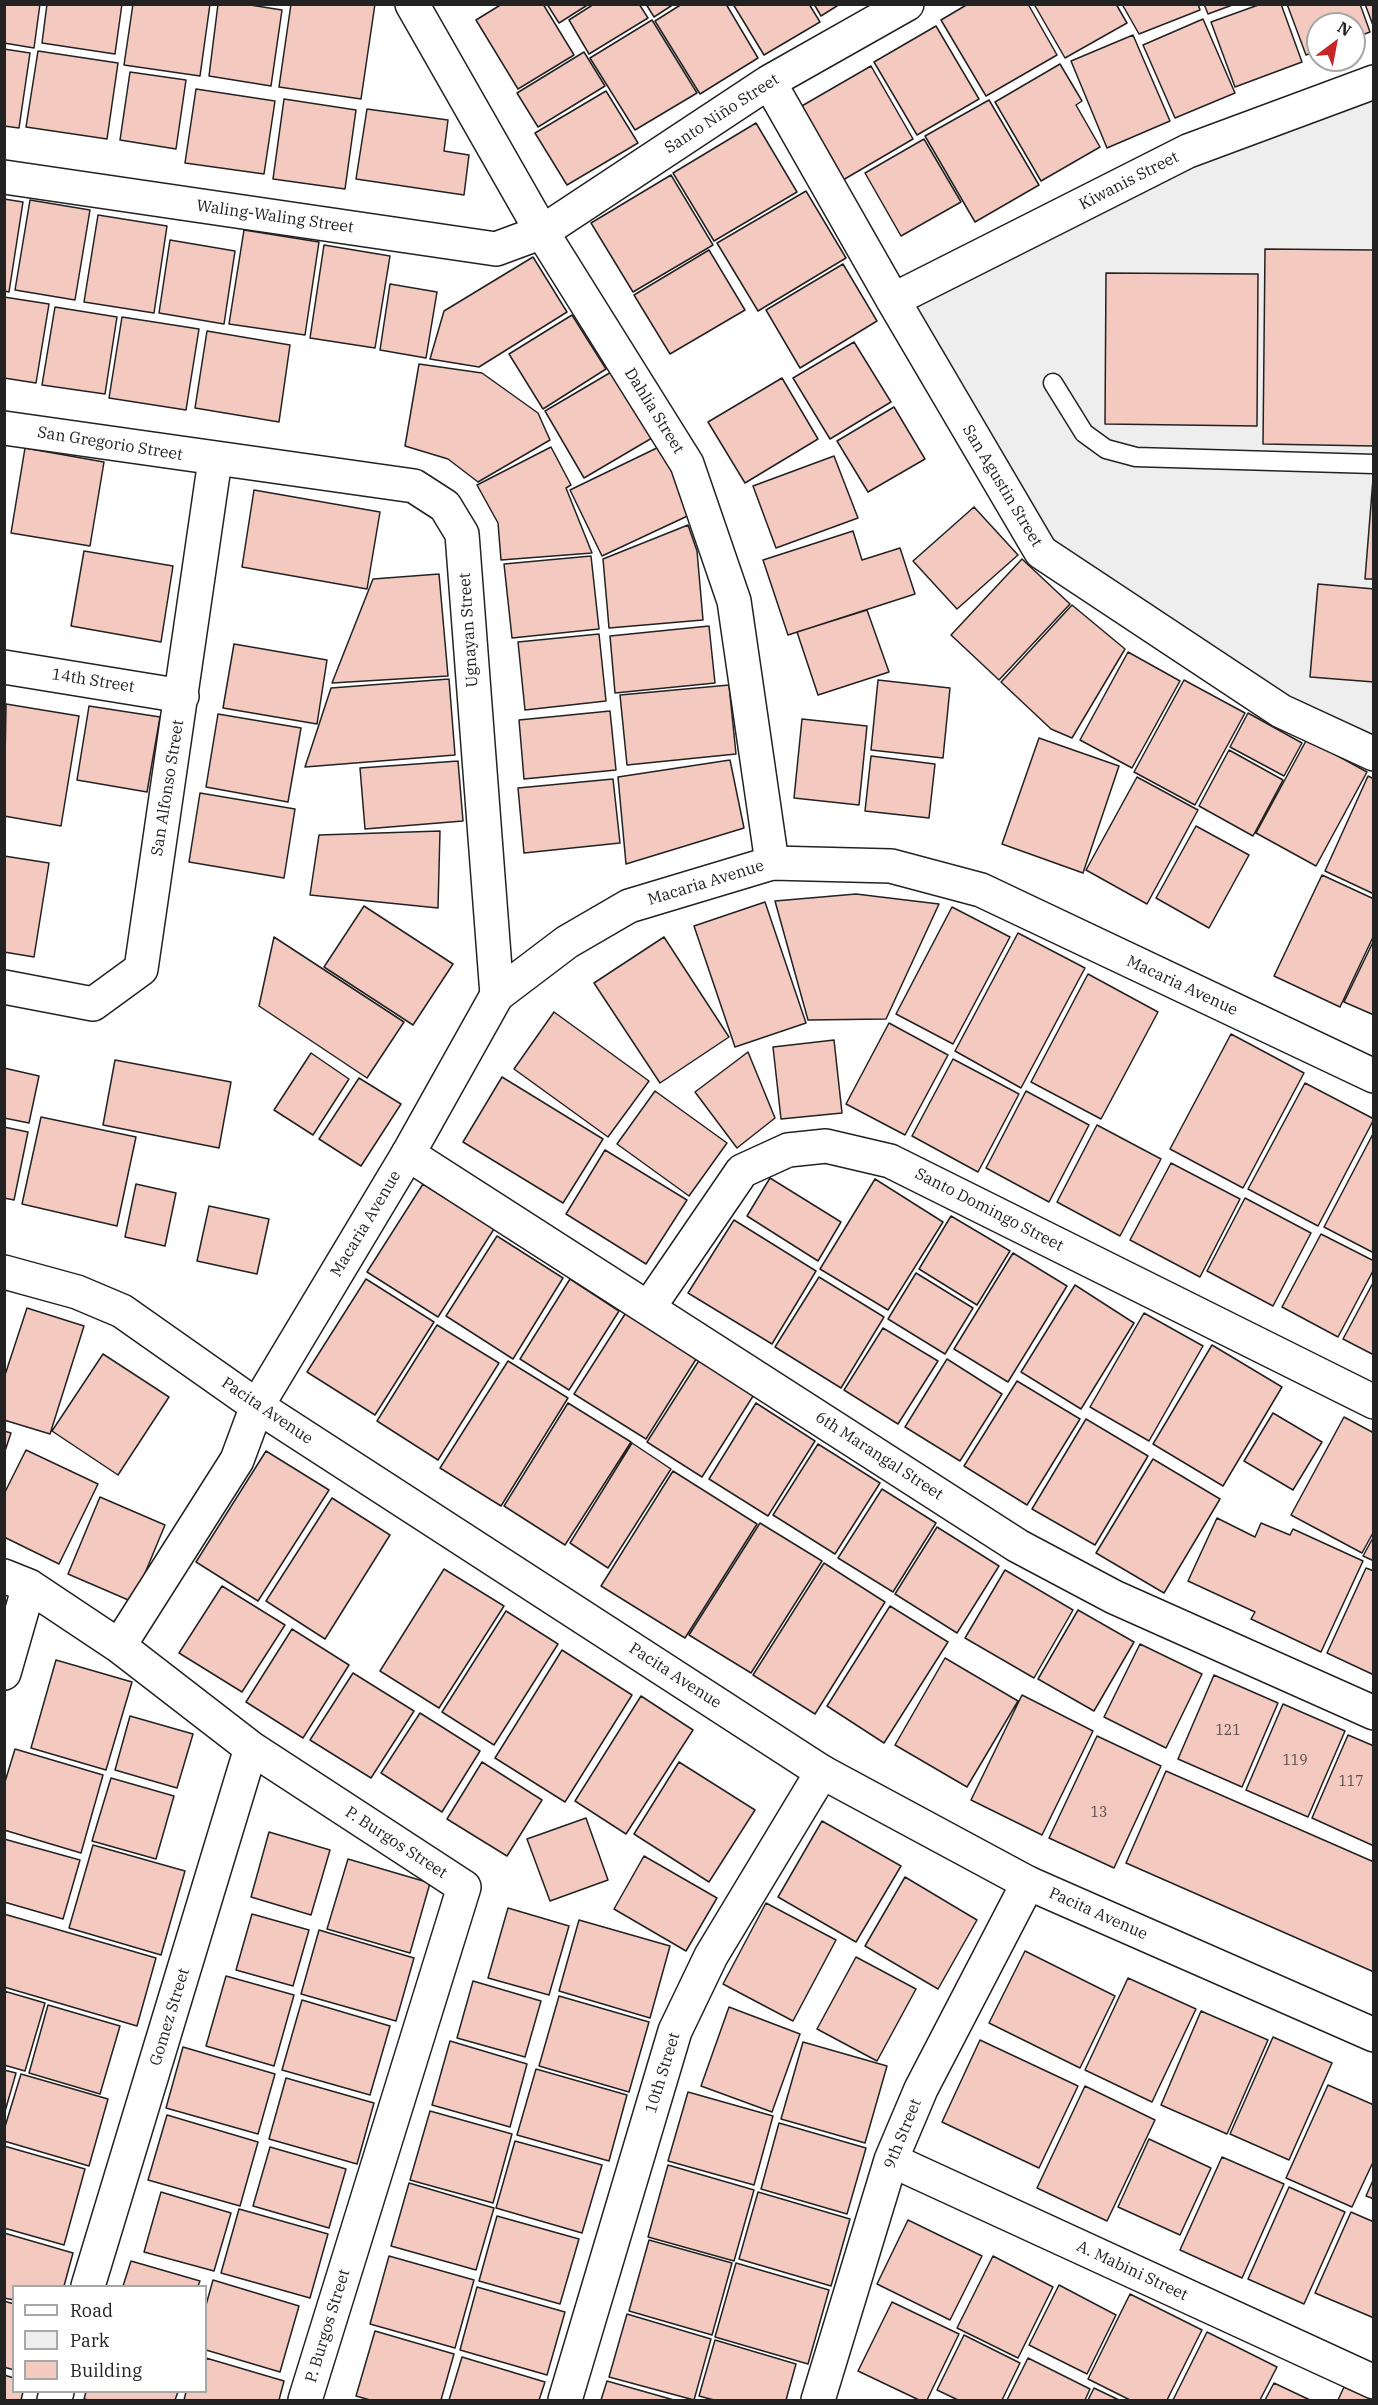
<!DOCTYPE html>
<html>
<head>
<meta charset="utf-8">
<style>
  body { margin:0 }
  #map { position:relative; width:1378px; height:2405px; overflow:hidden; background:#fff; font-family:"IBM Plex Serif",serif }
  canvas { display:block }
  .frame { position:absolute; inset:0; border:6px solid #222; pointer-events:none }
  .legend { position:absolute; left:12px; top:2285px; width:195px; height:108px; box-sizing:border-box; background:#fff; border:2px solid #a7a7a7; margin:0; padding:8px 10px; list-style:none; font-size:18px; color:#222 }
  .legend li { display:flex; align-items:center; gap:12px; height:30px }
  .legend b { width:30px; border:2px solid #a7a7a7 }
  .north { position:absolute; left:1306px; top:12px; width:60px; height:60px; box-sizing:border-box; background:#fff; border:2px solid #a7a7a7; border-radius:50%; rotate:32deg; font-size:16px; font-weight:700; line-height:24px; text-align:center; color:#222 }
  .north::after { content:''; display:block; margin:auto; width:21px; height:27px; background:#c62828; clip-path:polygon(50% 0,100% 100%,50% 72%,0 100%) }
</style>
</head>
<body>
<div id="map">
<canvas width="1378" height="2405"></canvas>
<div class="frame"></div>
<ul class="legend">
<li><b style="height:8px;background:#fff"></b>Road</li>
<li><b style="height:16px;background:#eee"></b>Park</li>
<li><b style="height:16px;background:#f3c9c0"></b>Building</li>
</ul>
<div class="north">N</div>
</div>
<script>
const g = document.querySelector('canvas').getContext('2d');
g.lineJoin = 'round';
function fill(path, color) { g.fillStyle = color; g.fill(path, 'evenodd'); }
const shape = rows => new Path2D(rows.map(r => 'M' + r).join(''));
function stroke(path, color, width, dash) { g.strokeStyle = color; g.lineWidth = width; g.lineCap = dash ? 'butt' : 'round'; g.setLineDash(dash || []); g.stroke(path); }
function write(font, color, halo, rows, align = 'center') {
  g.font = font + ' "IBM Plex Serif",serif'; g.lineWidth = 4.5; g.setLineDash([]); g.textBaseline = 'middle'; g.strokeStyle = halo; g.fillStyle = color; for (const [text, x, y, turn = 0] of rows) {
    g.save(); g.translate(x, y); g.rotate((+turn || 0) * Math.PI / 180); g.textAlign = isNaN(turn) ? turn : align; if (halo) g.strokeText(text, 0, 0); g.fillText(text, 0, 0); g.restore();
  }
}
const green = shape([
  [1373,82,1373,754,1041,552,893,300,1373,82]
]);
fill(green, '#eee');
stroke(green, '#6f6f6f', 1.5);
const building = shape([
  [4,4,40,4,34,48,4,43,4,4],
  [47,4,122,4,115,54,42,43,47,4],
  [133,4,210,4,200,76,124,65,133,4],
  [218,4,244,4,282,10,271,86,209,76,218,4],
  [291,4,375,4,361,99,279,87,291,4],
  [502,4,543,4,574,55,518,89,476,20,502,4],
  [547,4,589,4,559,23,547,4],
  [594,4,639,4,648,18,589,54,569,20,594,4],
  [646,4,674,4,654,17,646,4],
  [682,4,726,4,758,58,700,94,655,21,682,4],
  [733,4,809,4,820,22,764,55,733,4],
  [814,4,840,4,821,16,814,4],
  [968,4,1028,4,1057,55,986,96,941,20,968,4],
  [1034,4,1116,4,1127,23,1065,58,1034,4],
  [1122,4,1198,4,1200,10,1139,34,1122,4],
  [1204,4,1235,4,1208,14,1204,4],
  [1261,4,1281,4,1302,62,1235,87,1211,22,1261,4],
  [1287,4,1360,4,1370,32,1354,38,1354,24,1318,24,1318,51,1306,55,1287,4],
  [1365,4,1374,4,1374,28,1365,4],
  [1203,19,1235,93,1175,118,1143,45,1203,19],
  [652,20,697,93,635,130,590,58,652,20],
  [936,26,979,99,917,135,874,62,936,26],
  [1133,35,1170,121,1107,148,1071,61,1133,35],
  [4,49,30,53,19,128,4,126,4,49],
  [38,51,118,63,107,139,26,127,38,51],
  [584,52,605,86,538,127,517,93,584,52],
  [1060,64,1082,101,1076,105,1100,147,1041,181,995,102,1060,64],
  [871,66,913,139,843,180,800,107,871,66],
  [130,72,186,80,176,149,120,140,130,72],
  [196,89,275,101,264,174,185,163,196,89],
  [606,91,638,143,567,185,535,133,606,91],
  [284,99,356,110,345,189,273,179,284,99],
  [989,100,1039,185,975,222,925,136,989,100],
  [367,109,448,120,444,151,469,155,464,195,356,179,367,109],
  [756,123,797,192,714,241,673,173,756,123],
  [924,139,961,202,901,236,865,173,924,139],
  [671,175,713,245,633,292,591,223,671,175],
  [806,191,846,258,758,311,717,243,806,191],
  [4,199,23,202,9,292,4,291,4,199],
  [30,200,90,210,75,300,15,290,30,200],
  [98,215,167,226,154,313,84,302,98,215],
  [244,230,319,242,305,335,229,324,244,230],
  [170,240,235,251,224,324,159,313,170,240],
  [324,245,390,256,375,348,310,338,324,245],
  [1265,249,1374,250,1374,446,1263,444,1265,249],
  [709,250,745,310,670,354,634,295,709,250],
  [533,257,567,312,479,367,430,359,444,311,533,257],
  [843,264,877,321,800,368,766,310,843,264],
  [1106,273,1258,274,1257,426,1105,424,1106,273],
  [390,284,437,292,426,358,380,350,390,284],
  [4,297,49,304,36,383,4,378,4,297],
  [55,307,117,317,105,394,42,385,55,307],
  [572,315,606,369,543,409,509,354,572,315],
  [122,317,199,329,186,410,109,398,122,317],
  [207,331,290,345,279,422,195,408,207,331],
  [854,342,891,402,830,439,793,378,854,342],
  [419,364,482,373,538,413,550,440,478,482,448,459,405,446,419,364],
  [613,371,652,438,584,478,545,411,613,371],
  [782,378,818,439,745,483,708,422,782,378],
  [894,407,925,459,868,492,837,441,894,407],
  [663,445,696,512,602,556,570,490,663,445],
  [551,447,571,485,566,488,592,553,501,560,498,523,477,485,551,447],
  [25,448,104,462,90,546,11,533,25,448],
  [834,456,858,518,776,548,753,486,834,456],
  [1373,479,1374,479,1374,579,1365,579,1373,479],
  [254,490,380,512,367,589,242,567,254,490],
  [974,507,1018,555,957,609,913,561,974,507],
  [688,525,697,551,703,620,609,628,603,559,688,525],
  [853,531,862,560,900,548,915,594,788,635,763,560,853,531],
  [84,551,173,566,161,642,71,626,84,551],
  [591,556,599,629,512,638,504,564,591,556],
  [1022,559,1070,604,999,680,951,635,1022,559],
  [439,574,448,676,332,683,373,579,439,574],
  [1318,584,1374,589,1374,682,1310,677,1318,584],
  [1072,605,1125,649,1072,738,1051,729,1001,682,1072,605],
  [867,610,889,672,818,695,797,632,867,610],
  [709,626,715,683,615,693,610,636,709,626],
  [599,634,606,701,525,710,518,642,599,634],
  [234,644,327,660,317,724,223,708,234,644],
  [1128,652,1180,681,1132,768,1080,740,1128,652],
  [449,679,455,755,305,767,331,688,449,679],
  [878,680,950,688,943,758,871,750,878,680],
  [1184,680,1245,713,1195,805,1134,772,1184,680],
  [729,685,736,754,627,765,620,695,729,685],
  [6,704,79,716,61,826,4,816,6,704],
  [89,706,160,717,147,792,77,780,89,706],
  [610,711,616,770,524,779,519,720,610,711],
  [1248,713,1302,743,1284,776,1230,747,1248,713],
  [218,714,301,728,288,802,206,787,218,714],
  [802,719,867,726,859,805,794,798,802,719],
  [1039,738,1119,766,1083,873,1002,844,1039,738],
  [1307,739,1367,772,1316,866,1256,833,1307,739],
  [1229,750,1283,780,1253,836,1199,806,1229,750],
  [871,756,935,764,929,818,865,811,871,756],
  [730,760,744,828,626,864,618,777,730,760],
  [458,761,463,821,365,829,360,768,458,761],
  [1368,776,1374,779,1374,894,1325,871,1368,776],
  [1137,777,1198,810,1147,904,1086,870,1137,777],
  [613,779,620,843,524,853,518,788,613,779],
  [200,793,295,809,284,878,189,862,200,793],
  [1196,826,1249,855,1209,928,1156,898,1196,826],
  [440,831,438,908,310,895,319,835,440,831],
  [4,856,49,863,34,957,4,952,4,856],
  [1322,875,1374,899,1374,935,1340,1007,1274,976,1322,875],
  [856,894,939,904,886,1019,808,1020,775,901,856,894],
  [765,902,806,1023,735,1047,694,926,765,902],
  [364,906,453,964,413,1025,324,967,364,906],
  [952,907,1010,937,953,1044,896,1014,952,907],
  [1018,933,1085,968,1021,1088,955,1051,1018,933],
  [274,937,404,1022,367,1078,259,1006,274,937],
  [664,937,729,1037,660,1083,594,983,664,937],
  [1374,940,1374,1015,1344,1002,1374,940],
  [1088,974,1158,1012,1101,1119,1031,1082,1088,974],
  [554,1012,649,1081,608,1137,514,1069,554,1012],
  [889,1023,948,1055,905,1135,846,1104,889,1023],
  [1231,1034,1304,1073,1243,1188,1170,1149,1231,1034],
  [834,1040,842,1113,781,1119,773,1047,834,1040],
  [748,1052,775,1118,737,1148,695,1092,748,1052],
  [311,1053,349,1079,313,1135,274,1110,311,1053],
  [953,1059,1019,1094,978,1172,912,1136,953,1059],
  [115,1060,231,1082,219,1148,103,1125,115,1060],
  [4,1068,39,1076,29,1123,4,1118,4,1068],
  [502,1077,603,1139,563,1203,463,1142,502,1077],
  [359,1078,401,1104,361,1166,319,1139,359,1078],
  [1305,1083,1374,1119,1318,1226,1248,1189,1305,1083],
  [655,1091,727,1143,689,1196,617,1144,655,1091],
  [1026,1091,1089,1125,1049,1202,986,1168,1026,1091],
  [41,1117,136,1137,117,1226,22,1204,41,1117],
  [1097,1125,1161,1159,1120,1236,1057,1202,1097,1125],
  [4,1127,28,1132,14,1200,4,1198,4,1127],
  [1374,1132,1374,1253,1324,1227,1374,1132],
  [605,1150,687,1200,646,1264,566,1214,605,1150],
  [1171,1163,1240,1199,1200,1277,1130,1240,1171,1163],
  [770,1178,841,1222,818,1261,747,1216,770,1178],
  [875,1179,943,1222,888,1310,820,1269,875,1179],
  [136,1184,176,1193,165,1246,125,1237,136,1184],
  [423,1184,494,1229,438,1317,367,1272,423,1184],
  [1245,1198,1311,1233,1273,1306,1207,1271,1245,1198],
  [209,1206,269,1219,257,1274,197,1261,209,1206],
  [951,1216,1010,1251,977,1305,919,1269,951,1216],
  [734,1220,816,1271,772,1344,688,1293,734,1220],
  [1321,1234,1374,1261,1374,1269,1338,1337,1282,1307,1321,1234],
  [497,1236,563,1278,513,1359,446,1316,497,1236],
  [1013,1253,1067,1286,1008,1382,954,1349,1013,1253],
  [916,1273,973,1308,945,1354,888,1319,916,1273],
  [819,1277,884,1317,841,1388,775,1347,819,1277],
  [366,1279,434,1322,375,1415,307,1372,366,1279],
  [570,1279,619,1311,569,1390,520,1359,570,1279],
  [1374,1281,1374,1355,1343,1339,1374,1281],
  [1075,1285,1134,1323,1081,1409,1021,1372,1075,1285],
  [27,1308,84,1326,50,1434,4,1420,4,1378,27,1308],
  [627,1311,698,1356,646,1439,574,1394,627,1311],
  [1144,1313,1203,1346,1149,1441,1090,1407,1144,1313],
  [437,1325,499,1363,438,1460,377,1421,437,1325],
  [883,1328,938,1361,898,1424,844,1390,883,1328],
  [1212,1345,1282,1387,1223,1486,1153,1444,1212,1345],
  [103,1354,169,1397,118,1475,52,1431,103,1354],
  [700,1359,755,1393,702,1477,647,1442,700,1359],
  [947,1359,1002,1394,960,1461,905,1427,947,1359],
  [508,1361,568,1398,501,1506,440,1468,508,1361],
  [1017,1381,1080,1419,1027,1505,964,1466,1017,1381],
  [568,1403,631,1442,565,1545,504,1506,568,1403],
  [756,1403,815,1441,768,1516,709,1479,756,1403],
  [1273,1413,1322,1442,1293,1490,1244,1461,1273,1413],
  [1344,1417,1374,1433,1374,1531,1362,1553,1291,1515,1344,1417],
  [1086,1419,1148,1456,1095,1545,1032,1509,1086,1419],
  [4,1431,11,1433,4,1454,4,1431],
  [632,1443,671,1469,608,1568,570,1543,632,1443],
  [818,1444,880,1483,835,1554,773,1515,818,1444],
  [26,1450,98,1484,59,1564,4,1537,4,1494,26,1450],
  [266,1451,329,1490,258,1601,196,1562,266,1451],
  [1153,1459,1220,1499,1164,1593,1096,1553,1153,1459],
  [673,1471,757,1524,685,1638,601,1586,673,1471],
  [882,1489,936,1523,893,1592,838,1558,882,1489],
  [100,1497,165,1525,133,1602,68,1574,100,1497],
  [332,1498,390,1535,325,1639,266,1601,332,1498],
  [1217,1518,1255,1537,1261,1523,1290,1535,1293,1529,1363,1561,1321,1652,1251,1619,1255,1612,1188,1581,1217,1518],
  [760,1523,822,1561,751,1673,689,1635,760,1523],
  [937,1527,999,1566,957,1633,895,1594,937,1527],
  [1374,1536,1374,1561,1363,1556,1374,1536],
  [824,1563,885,1602,815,1714,753,1675,824,1563],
  [1366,1568,1374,1571,1374,1675,1327,1653,1366,1568],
  [444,1569,504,1606,439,1708,380,1671,444,1569],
  [1005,1570,1073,1610,1034,1678,965,1638,1005,1570],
  [222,1586,285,1625,242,1692,179,1653,222,1586],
  [890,1606,948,1642,884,1743,827,1706,890,1606],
  [1078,1610,1134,1642,1094,1711,1038,1679,1078,1610],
  [506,1611,558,1644,494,1745,442,1712,506,1611],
  [292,1629,349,1665,303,1738,246,1702,292,1629],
  [1140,1644,1202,1674,1166,1748,1104,1717,1140,1644],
  [562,1650,632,1695,565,1802,495,1758,562,1650],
  [945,1658,1018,1701,967,1787,895,1745,945,1658],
  [56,1660,132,1682,106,1770,31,1748,56,1660],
  [353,1673,414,1711,371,1778,310,1740,353,1673],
  [1214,1675,1278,1703,1242,1787,1178,1759,1214,1675],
  [1022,1695,1093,1731,1042,1835,971,1800,1022,1695],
  [641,1696,693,1730,626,1834,575,1801,641,1696],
  [1283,1704,1345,1731,1308,1817,1246,1790,1283,1704],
  [420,1713,480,1751,442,1812,381,1773,420,1713],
  [130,1716,193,1734,177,1788,115,1770,130,1716],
  [1348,1735,1374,1746,1374,1846,1312,1818,1348,1735],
  [1097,1736,1161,1766,1114,1868,1049,1838,1097,1736],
  [15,1749,103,1775,81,1853,4,1830,4,1785,15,1749],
  [482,1762,542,1800,507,1856,447,1819,482,1762],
  [679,1762,755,1810,709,1882,634,1834,679,1762],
  [1166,1771,1374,1862,1374,1972,1126,1863,1166,1771],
  [111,1778,174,1796,156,1859,92,1841,111,1778],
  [586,1818,608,1880,550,1901,527,1839,586,1818],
  [822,1821,901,1866,856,1942,778,1897,822,1821],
  [269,1832,330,1850,311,1915,251,1897,269,1832],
  [4,1839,80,1860,63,1919,4,1902,4,1839],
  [93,1845,185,1871,161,1955,69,1928,93,1845],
  [644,1856,717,1898,686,1951,614,1909,644,1856],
  [348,1859,430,1883,410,1953,327,1929,348,1859],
  [905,1877,977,1920,938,1989,865,1946,905,1877],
  [766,1903,836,1940,793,2021,723,1984,766,1903],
  [508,1908,569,1926,549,1995,488,1978,508,1908],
  [4,1914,156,1958,137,2026,4,1987,4,1914],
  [252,1914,309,1930,293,1986,236,1970,252,1914],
  [579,1920,670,1946,650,2018,559,1991,579,1920],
  [319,1930,414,1958,396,2021,301,1994,319,1930],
  [1025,1951,1115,1996,1080,2068,989,2023,1025,1951],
  [856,1957,916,1989,877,2061,817,2029,856,1957],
  [226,1976,294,1995,274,2066,206,2046,226,1976],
  [1128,1978,1196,2009,1152,2102,1085,2070,1128,1978],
  [473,1981,541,2001,525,2057,457,2038,473,1981],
  [4,1991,45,2003,25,2071,4,2065,4,1991],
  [559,1996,649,2022,629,2092,539,2066,559,1996],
  [302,2000,390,2026,370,2095,282,2070,302,2000],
  [48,2005,120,2026,100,2094,29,2073,48,2005],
  [729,2007,800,2034,772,2112,701,2086,729,2007],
  [1201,2011,1268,2040,1227,2134,1161,2105,1201,2011],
  [1273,2037,1332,2063,1289,2160,1230,2134,1273,2037],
  [980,2040,1078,2086,1039,2168,942,2122,980,2040],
  [450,2041,527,2064,510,2127,432,2105,450,2041],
  [803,2042,887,2066,865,2143,781,2119,803,2042],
  [183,2047,275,2074,258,2134,166,2108,183,2047],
  [536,2069,627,2095,609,2161,517,2135,536,2069],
  [4,2070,16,2073,4,2115,4,2070],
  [21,2074,108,2099,89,2166,4,2141,4,2130,21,2074],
  [286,2078,374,2103,357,2164,269,2139,286,2078],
  [1328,2085,1374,2105,1374,2160,1352,2207,1286,2178,1328,2085],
  [1085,2086,1155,2120,1107,2221,1037,2188,1085,2086],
  [688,2092,773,2116,754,2185,668,2161,688,2092],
  [430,2111,512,2134,493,2203,410,2180,430,2111],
  [167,2115,258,2142,240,2206,148,2180,167,2115],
  [779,2123,866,2148,847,2214,761,2189,779,2123],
  [1149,2139,1211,2168,1180,2235,1118,2207,1149,2139],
  [515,2141,602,2165,582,2233,496,2208,515,2141],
  [4,2146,85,2169,64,2245,4,2228,4,2146],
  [270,2147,346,2169,329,2228,253,2206,270,2147],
  [1222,2157,1284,2184,1242,2278,1180,2250,1222,2157],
  [668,2165,754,2190,734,2261,648,2237,668,2165],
  [1374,2178,1374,2199,1366,2196,1374,2178],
  [409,2183,494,2208,476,2270,391,2246,409,2183],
  [1289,2187,1345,2212,1304,2304,1248,2279,1289,2187],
  [161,2192,231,2213,214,2271,144,2252,161,2192],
  [758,2192,850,2219,831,2286,739,2259,758,2192],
  [239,2209,328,2234,310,2298,221,2273,239,2209],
  [1351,2212,1374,2222,1374,2318,1315,2293,1351,2212],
  [497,2216,579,2239,560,2304,479,2281,497,2216],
  [908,2220,982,2256,950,2320,877,2284,908,2220],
  [4,2233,73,2253,64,2286,14,2286,14,2300,4,2298,4,2233],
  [649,2240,732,2263,712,2335,629,2311,649,2240],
  [389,2256,474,2280,455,2348,370,2324,389,2256],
  [993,2256,1053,2287,1018,2358,957,2328,993,2256],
  [131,2261,200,2281,198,2286,123,2286,131,2261],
  [736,2263,829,2290,808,2364,715,2337,736,2263],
  [213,2280,299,2306,280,2372,206,2350,206,2305,213,2280],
  [1059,2285,1116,2315,1087,2374,1029,2345,1059,2285],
  [477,2287,565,2312,547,2375,460,2350,477,2287],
  [1130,2294,1202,2330,1167,2400,1130,2400,1088,2379,1130,2294],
  [4,2301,14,2304,14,2370,4,2367,4,2301],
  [892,2302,959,2334,927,2400,919,2400,858,2371,892,2302],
  [627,2314,711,2339,694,2400,609,2377,627,2314],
  [375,2331,454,2354,441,2400,370,2400,356,2396,375,2331],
  [1207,2332,1277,2367,1260,2400,1173,2400,1207,2332],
  [964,2335,1020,2363,1002,2400,958,2400,937,2390,964,2335],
  [715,2340,796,2364,786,2400,714,2400,699,2396,715,2340],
  [462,2357,545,2382,539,2400,449,2400,462,2357],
  [206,2358,284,2381,279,2400,184,2400,186,2392,206,2392,206,2358],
  [1028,2358,1090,2389,1085,2400,1007,2400,1028,2358],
  [4,2375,14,2378,14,2392,23,2392,21,2400,4,2400,4,2375],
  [607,2381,674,2400,601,2400,607,2381],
  [1274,2383,1310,2400,1265,2400,1274,2383],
  [1344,2387,1373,2400,1338,2400,1344,2387],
  [1094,2388,1119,2400,1088,2400,1094,2388],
  [86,2392,178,2392,175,2400,89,2400,84,2399,86,2392]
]);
fill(building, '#f3c9c0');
stroke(building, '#222', 1.5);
const service = shape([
  [1053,383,1084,433,1106,449,1136,457,1374,464]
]);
const minor = shape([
  [412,4,542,232,687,464,734,601,772,863],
  [769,82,893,300,1041,552,1281,711,1374,754],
  [4,177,496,249,542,232,769,82,907,4],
  [893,300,1188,151,1374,82],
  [4,428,414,486,445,506,462,534,497,995],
  [4,667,182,696],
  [4,987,93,1004,141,969,215,460],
  [408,1154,1018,1546,1114,1597,1374,1713],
  [649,1307,742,1171,788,1150,826,1146,890,1161,1374,1402],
  [4,1576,29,1586,119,1646,251,1748,464,1887,305,2400],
  [119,1646,237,1460,257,1406],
  [4,1673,29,1586],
  [891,2160,1374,2382],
  [88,2286,251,1748],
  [54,2400,57,2392],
  [565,2400,675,2031,711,1956,822,1772],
  [818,2400,891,2160,921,2089,1028,1883]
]);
const tertiary = shape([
  [257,1406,408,1154,497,995,567,942,629,906,772,863,891,866,981,890,1374,1076]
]);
const secondary = shape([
  [4,1272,77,1292,122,1311,257,1406,822,1772,1028,1883,1374,2035]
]);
stroke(service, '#222', 21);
stroke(minor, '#222', 36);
stroke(tertiary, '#222', 36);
stroke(secondary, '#222', 36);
stroke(service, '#fff', 18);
stroke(minor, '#fff', 33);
stroke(tertiary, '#fff', 33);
stroke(secondary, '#fff', 33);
write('14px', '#564c4a', null, [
  ["121",1228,1731],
  ["119",1295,1761],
  ["117",1351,1782],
  ["13",1099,1813]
]);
write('16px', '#222', '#fff', [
  ["Santo Niño Street",722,114,-33],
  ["Kiwanis Street",1129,181,-27],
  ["Waling-Waling Street",275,217,8],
  ["Dahlia Street",654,411,58],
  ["San Gregorio Street",110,444,9],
  ["San Agustin Street",1002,486,59],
  ["Ugnayan Street",469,630,-94],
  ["14th Street",93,681,9],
  ["San Alfonso Street",168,788,-81],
  ["Macaria Avenue",706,883,-17],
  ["Macaria Avenue",1182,986,25],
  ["Santo Domingo Street",989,1210,27],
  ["Macaria Avenue",366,1224,-59],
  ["Pacita Avenue",267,1411,34],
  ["6th Marangal Street",879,1456,33],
  ["Pacita Avenue",675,1676,33],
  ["P. Burgos Street",396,1843,33],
  ["Pacita Avenue",1098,1914,24],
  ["Gomez Street",170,2017,-73],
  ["10th Street",663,2073,-73],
  ["9th Street",903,2134,-68],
  ["A. Mabini Street",1132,2271,25],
  ["P. Burgos Street",328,2326,-73]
]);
</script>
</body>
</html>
